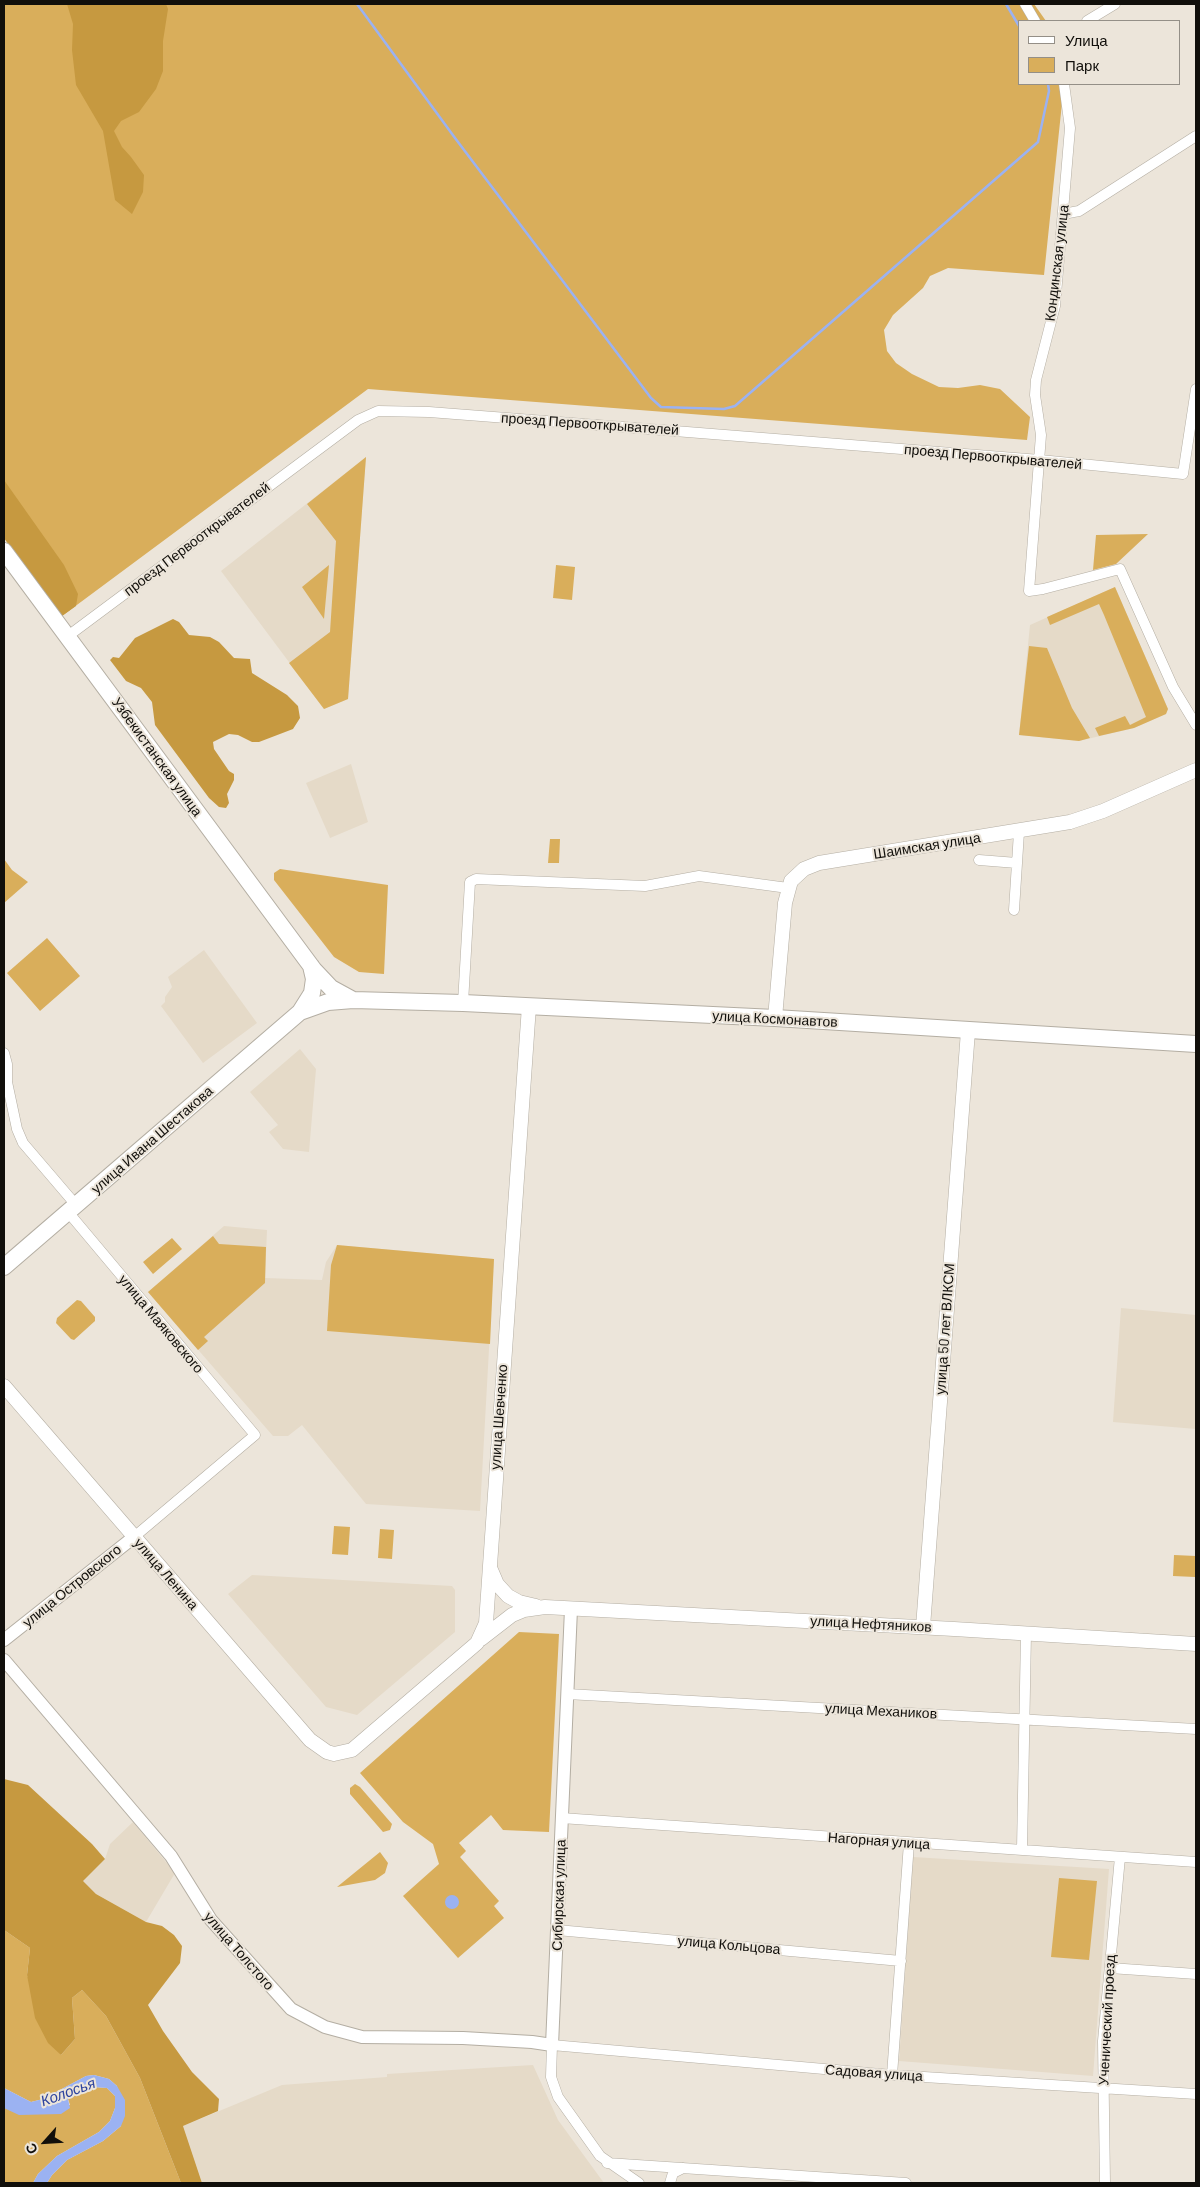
<!DOCTYPE html>
<html>
<head>
<meta charset="utf-8">
<style>
  body { margin:0 }
  #map { position:relative; width:1200px; height:2187px; overflow:hidden; background:#ece5da; font-family:Barlow,sans-serif }
  canvas { display:block }
  .frame { position:absolute; inset:0; border:5px solid #110f0b; pointer-events:none }
  .legend { position:absolute; left:1018px; top:20px; width:162px; height:65px; box-sizing:border-box; background:#ece5da; border:1px solid #948f87; margin:0; padding:6px 9px; list-style:none; font-size:15px; color:#110f0b }
  .legend li { display:flex; align-items:center; gap:10px; height:25px }
  .legend b { width:25px; border:1px solid #948f87 }
  .north { position:absolute; left:20px; top:2117px; width:50px; height:50px; -webkit-text-stroke:4px #ece5da; paint-order:stroke; rotate:244deg; font-size:14px; font-weight:700; line-height:20px; text-align:center; color:#110f0b }
  .north::after { content:''; display:block; margin:auto; width:18px; height:22px; background:#110f0b; clip-path:polygon(50% 0,100% 100%,50% 72%,0 100%) }
</style>
</head>
<body>
<div id="map">
<canvas width="1200" height="2187"></canvas>
<div class="frame"></div>
<ul class="legend">
<li><b style="height:6px;background:#fff"></b>Улица</li>
<li><b style="height:14px;background:#d9ae5b"></b>Парк</li>
</ul>
<div class="north">С</div>
</div>
<script>
const g = document.querySelector('canvas').getContext('2d');
g.lineJoin = 'round';
function fill(path, color) { g.fillStyle = color; g.fill(path, 'evenodd'); }
const shape = rows => new Path2D(rows.map(r => 'M' + r).join(''));
function stroke(path, color, width, dash) { g.strokeStyle = color; g.lineWidth = width; g.lineCap = dash ? 'butt' : 'round'; g.setLineDash(dash || []); g.stroke(path); }
function write(font, color, halo, rows, align = 'center') {
  g.font = font + ' Barlow,sans-serif'; g.lineWidth = 4; g.setLineDash([]); g.textBaseline = 'middle'; g.strokeStyle = halo; g.fillStyle = color; for (const [text, x, y, turn = 0] of rows) {
    g.save(); g.translate(x, y); g.rotate((+turn || 0) * Math.PI / 180); g.textAlign = isNaN(turn) ? turn : align; if (halo) g.strokeText(text, 0, 0); g.fillText(text, 0, 0); g.restore();
  }
}
fill(shape([
  [366,457,348,699,324,709,221,571],
  [1115,587,1168,709,1166,714,1134,728,1079,741,1019,735,1030,625],
  [351,764,368,822,330,838,306,783],
  [204,950,257,1023,203,1063,161,1006,165,1002,165,997,172,987,168,977],
  [300,1049,316,1069,309,1152,283,1149,269,1132,278,1125,250,1092],
  [224,1226,267,1230,265,1278,322,1280,326,1262,337,1245,494,1259,480,1511,366,1504,302,1425,288,1436,273,1436,148,1292],
  [1121,1308,1196,1315,1196,1429,1113,1422],
  [252,1575,452,1586,455,1590,455,1632,357,1715,326,1707,228,1594],
  [133,1822,175,1873,146,1922,96,1894,82,1881,105,1859,110,1844],
  [913,1857,1109,1869,1093,2076,899,2061],
  [533,2065,558,2120,604,2183,202,2183,183,2126,282,2085,387,2077,387,2074]
]), '#e5dac8');
fill(shape([
  [4,4,1034,4,1046,21,1019,21,1019,84,1064,84,1044,275,948,268,930,276,923,288,893,315,884,330,887,351,896,363,912,374,939,387,958,388,980,385,1000,389,1030,417,1027,440,368,389,62,616,4,538],
  [366,457,348,699,324,709,289,663,330,632,336,541,307,504],
  [1148,534,1116,564,1093,570,1096,535],
  [329,565,324,619,302,587],
  [556,565,575,567,572,600,553,598],
  [1115,587,1168,709,1166,714,1134,728,1099,736,1095,728,1125,716,1130,725,1146,717,1104,615,1099,604,1050,625,1047,617],
  [1029,646,1047,648,1072,708,1090,738,1079,741,1019,735],
  [550,839,560,839,559,863,548,863],
  [4,859,12,870,28,882,4,903],
  [280,869,388,885,384,974,359,972,334,957,274,880,274,873],
  [47,938,80,976,40,1011,7,973],
  [213,1236,219,1244,266,1247,265,1283,204,1337,208,1341,198,1350,148,1292],
  [172,1238,182,1249,153,1274,143,1262],
  [337,1245,494,1259,490,1344,327,1331,331,1265],
  [77,1300,81,1301,95,1317,95,1321,74,1340,71,1339,56,1323,57,1318],
  [334,1526,350,1527,348,1555,332,1554],
  [380,1529,394,1530,392,1559,378,1558],
  [1174,1555,1196,1556,1195,1577,1173,1576],
  [519,1632,559,1634,549,1832,503,1830,491,1815,459,1843,466,1851,460,1857,499,1901,494,1906,504,1918,458,1958,403,1896,439,1864,433,1844,403,1822,360,1773],
  [355,1784,360,1787,392,1824,390,1830,383,1832,350,1794,350,1788],
  [380,1852,388,1863,385,1873,375,1880,337,1887],
  [1059,1878,1097,1881,1089,1960,1051,1957],
  [4,1930,30,1948,27,1975,61,2055,75,2039,72,1998,82,1990,106,2016,140,2078,181,2183,47,2183,52,2175,67,2160,103,2141,121,2126,117,2086,109,2079,94,2075,86,2076,43,2099,31,2102,4,2088],
  [93,2087,107,2088,115,2096,115,2108,110,2121,99,2132,57,2156,38,2174,33,2183,4,2183,4,2108,70,2105,68,2099]
]), '#d9ae5b');
fill(shape([
  [67,4,166,4,168,9,163,41,163,71,156,89,139,112,121,121,114,131,122,147,131,157,144,175,143,192,132,214,115,200,103,131,76,85,72,50,73,24],
  [4,480,64,565,78,594,76,606,62,616,4,538],
  [173,619,179,622,189,635,210,637,219,642,234,658,250,659,252,673,287,695,298,706,300,718,293,729,259,742,252,742,238,735,229,734,213,742,214,749,229,771,234,774,234,780,227,794,229,803,226,808,219,807,209,798,155,725,152,702,141,688,126,681,110,660,113,657,119,658,135,638],
  [4,1779,28,1785,92,1844,105,1859,83,1881,96,1894,146,1922,162,1926,174,1935,182,1946,180,1963,148,2005,163,2031,192,2072,219,2099,218,2111,183,2126,202,2183,181,2183,140,2078,106,2016,82,1990,72,1998,75,2039,61,2055,48,2043,35,2018,27,1975,30,1948,4,1930]
]), '#c69940');
fill(shape([
  '445 1902a7 7 0 1 1 14 0a7 7 0 1 1-14 0Z',
  [94,2075,109,2079,117,2086,125,2100,125,2116,121,2126,103,2141,67,2160,52,2175,47,2183,33,2183,38,2174,57,2156,99,2132,110,2121,115,2108,115,2096,107,2088,93,2087,68,2099,70,2108,61,2114,19,2115,4,2108,4,2088,31,2102,43,2099,86,2076]
]), '#9bb2f2');
stroke(shape([
  [357,4,455,138,651,398,661,407,724,409,735,406,1038,142,1049,91,1048,84],
  [1006,4,1019,26]
]), '#9bb2f2', 2.5);
const minor = shape([
  [1025,4,1035,21],
  [1087,21,1115,4],
  [1064,84,1070,128,1055,306,1036,380,1035,395,1041,435,1029,591,1043,589,1120,569,1173,687,1196,725],
  [1063,214,1079,211,1196,136],
  [68,636,358,420,378,411,429,412,662,430,1040,460,1183,474,1196,389],
  [979,860,1017,863],
  [1014,910,1019,832],
  [463,1003,470,882,476,879,645,886,699,876,788,888],
  [4,1053,7,1064,7,1082,17,1129,23,1143,76,1205],
  [68,1212,255,1435,134,1537],
  [567,1694,1196,1729],
  [561,1818,1196,1862],
  [1022,1849,1026,1633],
  [557,1930,901,1961],
  [1110,1968,1196,1974],
  [892,2075,909,1843],
  [607,2163,906,2183],
  [639,2183,600,2156,558,2097,551,2077,552,2045,892,2075,1196,2094],
  [670,2183,673,2173,683,2168],
  [1105,2183,1103,2041,1120,1857]
]);
const tertiary = shape([
  [4,1640,134,1537],
  [4,1660,171,1856,211,1920,291,2009,325,2027,362,2037,463,2038,532,2042,552,2045,571,1609]
]);
const secondary = shape([
  [775,1018,785,903,791,881,804,869,819,863,1070,822,1103,811,1196,770],
  [4,1386,310,1740,327,1752,334,1754,352,1750,477,1643,486,1623,529,1006],
  [491,1570,497,1584,508,1596,519,1602,536,1606],
  [923,1627,968,1031],
  [481,1639,512,1615,524,1610,545,1607,954,1629,1196,1644]
]);
const primary = shape([
  [4,551,314,970,331,988,353,1000],
  [300,1012,328,1002,353,1000,463,1003,775,1018,1196,1044],
  [4,1267,300,1012,312,993,314,979,311,966]
]);
stroke(minor, '#b4aea3', 11);
stroke(tertiary, '#b4aea3', 14);
stroke(secondary, '#b4aea3', 15);
stroke(primary, '#b4aea3', 18);
stroke(minor, '#fff', 10);
stroke(tertiary, '#fff', 12);
stroke(secondary, '#fff', 14);
stroke(primary, '#fff', 16);
write('14px', '#110f0b', '#ece5da', [
  ["Кондинская улица",1057,263,-83],
  ["проезд Первооткрывателей",590,424,4],
  ["проезд Первооткрывателей",993,457,5],
  ["проезд Первооткрывателей",197,539,-37],
  ["Узбекистанская улица",157,757,54],
  ["Шаимская улица",927,846,-9],
  ["улица Космонавтов",775,1019,3],
  ["улица Ивана Шестакова",152,1140,-41],
  ["улица Маяковского",161,1324,50],
  ["улица 50 лет ВЛКСМ",945,1329,-86],
  ["улица Шевченко",499,1417,-86],
  ["улица Ленина",166,1574,49],
  ["улица Островского",72,1586,-39],
  ["улица Нефтяников",871,1624,3],
  ["улица Механиков",881,1711,3],
  ["Нагорная улица",879,1841,4],
  ["Сибирская улица",559,1895,-88],
  ["улица Кольцова",729,1945,5],
  ["улица Толстого",239,1951,49],
  ["Ученический проезд",1107,2020,-87],
  ["Садовая улица",874,2073,4]
]);
write('italic 15px', '#2e449e', '#ece5da', [
  ["Колосья",68,2092,-20]
]);
</script>
</body>
</html>
